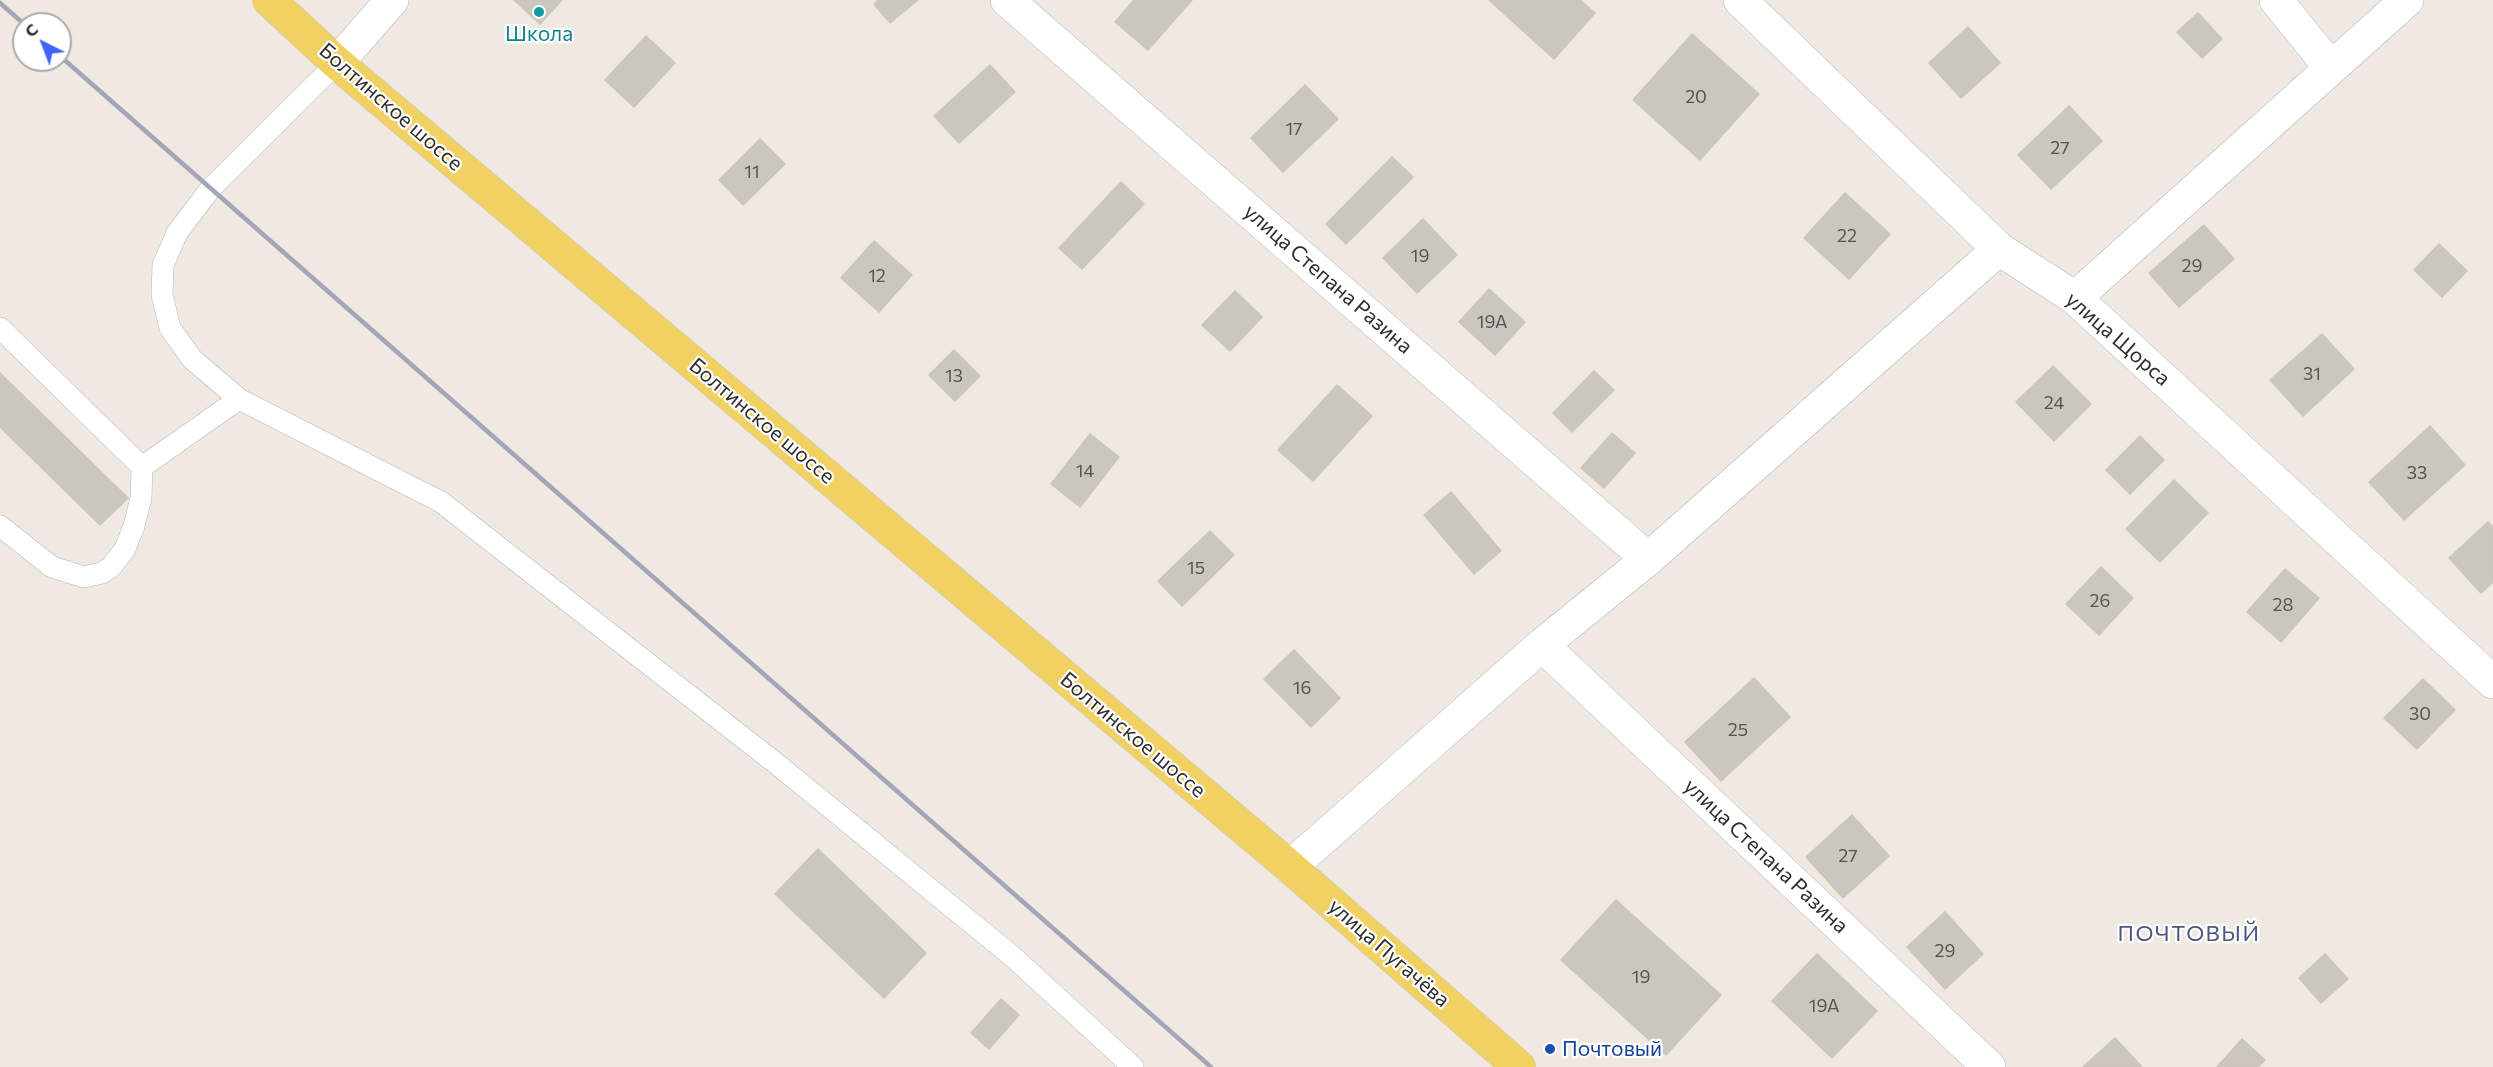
<!DOCTYPE html>
<html>
<head>
<meta charset="utf-8">
<style>
  body { margin:0 }
  #map { position:relative; width:2493px; height:1067px; overflow:hidden; background:#efe9e1; font-family:Commissioner,sans-serif }
  canvas { display:block }
  .north { position:absolute; left:12px; top:12px; width:60px; height:60px; box-sizing:border-box; background:#fff; border:2px solid #ababab; border-radius:50%; rotate:318deg; font-size:16px; font-weight:700; line-height:24px; text-align:center; color:#2e2e2e }
  .north::after { content:''; display:block; margin:auto; width:21px; height:27px; background:#4264fb; clip-path:polygon(50% 0,100% 100%,50% 72%,0 100%) }
</style>
</head>
<body>
<div id="map">
<canvas width="2493" height="1067"></canvas>
<div class="north">С</div>
</div>
<script>
const g = document.querySelector('canvas').getContext('2d');
g.lineJoin = 'round';
function fill(path, color) { g.fillStyle = color; g.fill(path, 'evenodd'); }
const shape = rows => new Path2D(rows.map(r => 'M' + r).join(''));
function stroke(path, color, width, dash) { g.strokeStyle = color; g.lineWidth = width; g.lineCap = dash ? 'butt' : 'round'; g.setLineDash(dash || []); g.stroke(path); }
function write(font, color, halo, rows, align = 'center') {
  g.font = font + ' Commissioner,sans-serif'; g.lineWidth = 4.5; g.setLineDash([]); g.textBaseline = 'middle'; g.strokeStyle = halo; g.fillStyle = color; for (const [text, x, y, turn = 0] of rows) {
    g.save(); g.translate(x, y); g.rotate((+turn || 0) * Math.PI / 180); g.textAlign = isNaN(turn) ? turn : align; if (halo) g.strokeText(text, 0, 0); g.fillText(text, 0, 0); g.restore();
  }
}
const building = shape([
  [514,0,562,0,540,24,514,0],
  [878,0,918,0,890,23,874,4,878,0],
  [1134,0,1192,0,1148,50,1115,22,1134,0],
  [1489,0,1580,0,1595,13,1554,59,1489,0],
  [2198,13,2222,39,2202,58,2177,32,2198,13],
  [1968,27,2000,63,1961,98,1929,63,1968,27],
  [1692,34,1759,94,1700,160,1633,100,1692,34],
  [646,36,675,63,634,107,605,80,646,36],
  [990,65,1015,92,959,143,934,116,990,65],
  [1305,85,1338,119,1283,172,1251,138,1305,85],
  [2069,106,2102,141,2051,189,2018,155,2069,106],
  [760,139,785,164,743,205,719,180,760,139],
  [1392,157,1413,177,1346,244,1326,224,1392,157],
  [1121,182,1144,204,1082,269,1059,248,1121,182],
  [1845,193,1890,234,1849,279,1804,238,1845,193],
  [1423,219,1457,255,1417,293,1383,258,1423,219],
  [2204,225,2234,259,2179,307,2149,273,2204,225],
  [874,241,912,275,879,312,841,278,874,241],
  [2439,244,2467,271,2442,297,2414,270,2439,244],
  [1489,289,1525,322,1495,355,1459,322,1489,289],
  [1235,291,1262,317,1230,351,1202,325,1235,291],
  [2322,334,2354,369,2303,416,2270,380,2322,334],
  [954,350,980,376,955,401,929,375,954,350],
  [2053,366,2091,404,2054,441,2016,402,2053,366],
  [1594,371,1614,390,1572,432,1553,413,1594,371],
  [0,373,128,498,100,525,0,427,0,373],
  [1337,385,1372,416,1313,481,1278,450,1337,385],
  [2430,426,2465,465,2404,520,2369,482,2430,426],
  [1612,433,1635,453,1604,488,1581,468,1612,433],
  [1090,434,1119,457,1080,507,1051,484,1090,434],
  [2140,436,2164,460,2130,494,2106,470,2140,436],
  [2174,480,2208,513,2160,562,2126,529,2174,480],
  [1451,492,1501,551,1474,574,1424,515,1451,492],
  [2488,522,2493,527,2493,582,2481,593,2449,558,2488,522],
  [1210,531,1234,555,1182,606,1158,581,1210,531],
  [2101,567,2133,598,2099,635,2066,604,2101,567],
  [2285,569,2319,598,2281,642,2247,612,2285,569],
  [1294,650,1340,698,1311,727,1264,679,1294,650],
  [1754,678,1790,717,1721,781,1685,742,1754,678],
  [2423,679,2455,710,2417,749,2384,718,2423,679],
  [1852,815,1889,856,1843,898,1806,857,1852,815],
  [818,849,926,953,884,998,775,894,818,849],
  [1616,900,1721,995,1666,1055,1561,960,1616,900],
  [1945,912,1983,954,1945,989,1907,947,1945,912],
  [1817,954,1877,1011,1832,1058,1772,1001,1817,954],
  [2325,954,2348,979,2321,1003,2299,978,2325,954],
  [1001,999,1019,1015,989,1049,971,1033,1001,999],
  [2115,1038,2142,1067,2083,1067,2115,1038],
  [2242,1039,2265,1060,2258,1067,2217,1067,2242,1039]
]);
fill(building, '#cbc7bf');
stroke(building, '#cbc5ba', 1.5);
const service = shape([
  [0,328,142,467,239,399,192,359,170,328,162,295,163,265,177,233,211,188,337,63],
  [239,399,441,502,778,765,1012,956,1133,1067],
  [0,526,52,567,84,577,102,573,111,567,125,549,134,526,141,498,142,467]
]);
const minor = shape([
  [1007,0,1648,559],
  [1740,0,1999,249,2075,298,2493,682],
  [2276,0,2331,68],
  [337,63,392,0],
  [2075,298,2407,0],
  [1542,645,1989,1067],
  [1290,867,1542,645,1648,559,1999,249]
]);
const primary = shape([
  [269,0,337,63,1290,867,1519,1067]
]);
stroke(service, '#b4b7c1', 22);
stroke(minor, '#b4b7c1', 34);
stroke(primary, '#c9c9c9', 34);
stroke(service, '#fff', 21);
stroke(minor, '#fff', 33);
stroke(primary, '#f2d163', 33);
stroke(shape([
  [0,3,24,24],
  [60,56,1211,1067]
]), '#a3a6b8', 4.5);
for (const [x, y, r, color] of [
  [539,12,6,"#0f9aa8"],
  [1550,1049,6,"#1a4fb4"]
]) { const dot = new Path2D(); dot.arc(x, y, r, 0, 2 * Math.PI); g.fillStyle = color; g.fill(dot); stroke(dot, '#fff', 2); }
write('18px', '#555452', null, [
  ["20",1696,97],
  ["17",1294,129],
  ["27",2060,148],
  ["11",752,172],
  ["22",1847,236],
  ["19",1420,256],
  ["29",2192,266],
  ["12",877,276],
  ["19А",1492,322],
  ["31",2312,374],
  ["13",954,376],
  ["24",2054,403],
  ["14",1085,471],
  ["33",2417,473],
  ["15",1196,568],
  ["26",2100,601],
  ["28",2283,605],
  ["16",1302,688],
  ["30",2420,714],
  ["25",1738,730],
  ["27",1848,856],
  ["29",1945,951],
  ["19",1641,977],
  ["19А",1824,1006]
]);
write('21px', '#0d838f', '#fff', [
  ["Школа",539,34]
]);
write('21px', '#2e2e2e', '#fff', [
  ["Болтинское шоссе",391,107,41],
  ["улица Степана Разина",1328,279,41],
  ["улица Щорса",2118,339,41],
  ["Болтинское шоссе",762,421,40],
  ["Болтинское шоссе",1133,735,40],
  ["улица Степана Разина",1766,856,43],
  ["улица Пугачёва",1389,953,41]
]);
write('21px', '#164399', '#fff', [
  ["Почтовый",1562,1049]
], 'left');
g.letterSpacing = '1.5px';
write('22px', '#4d5680', '#fff', [
  ["ПОЧТОВЫЙ",2189,934]
]);
g.letterSpacing = '0px';
</script>
</body>
</html>
